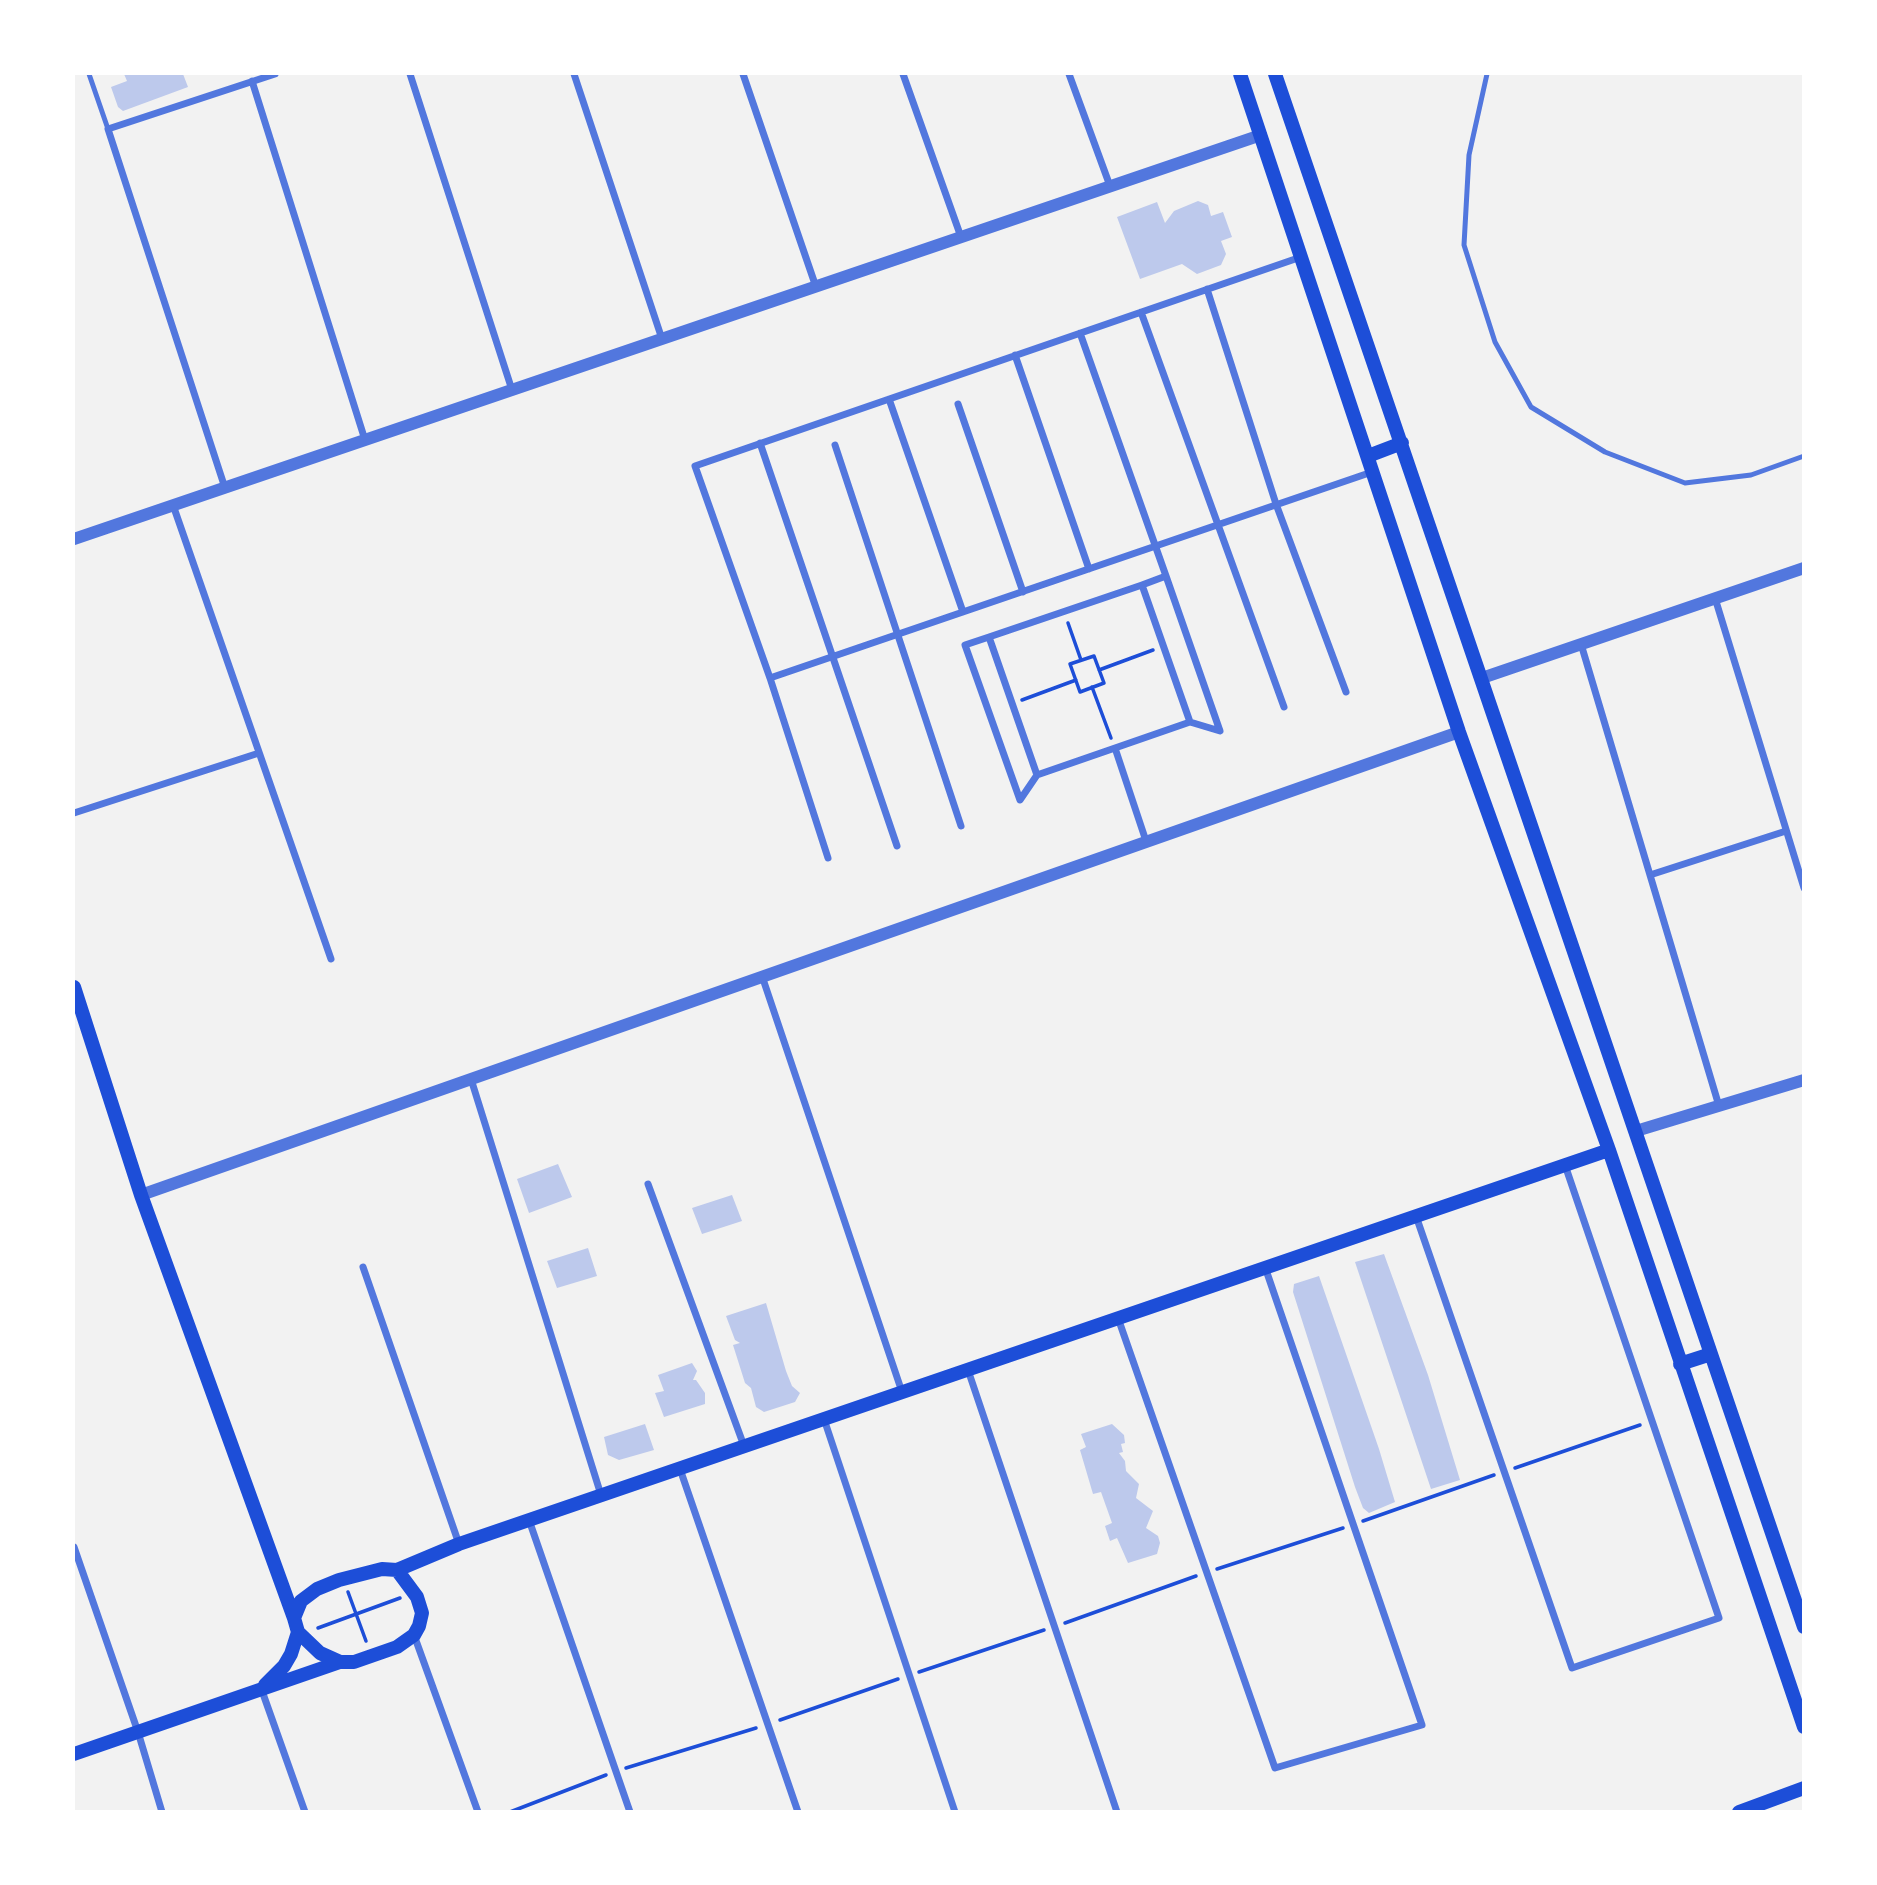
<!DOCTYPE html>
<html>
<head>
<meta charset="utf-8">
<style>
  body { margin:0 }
  #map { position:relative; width:1877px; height:1885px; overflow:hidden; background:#f2f2f2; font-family:"Crimson Pro",serif }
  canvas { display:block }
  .frame { position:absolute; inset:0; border:75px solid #fff; pointer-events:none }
</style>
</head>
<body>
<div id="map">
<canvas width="1877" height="1885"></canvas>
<div class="frame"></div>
</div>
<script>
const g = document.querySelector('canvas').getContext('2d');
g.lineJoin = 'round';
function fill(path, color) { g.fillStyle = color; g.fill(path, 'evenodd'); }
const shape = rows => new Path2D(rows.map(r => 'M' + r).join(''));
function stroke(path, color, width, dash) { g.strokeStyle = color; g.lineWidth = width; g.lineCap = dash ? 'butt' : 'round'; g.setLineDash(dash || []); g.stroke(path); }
fill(shape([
  [124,74,183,74,188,87,123,111,118,107,111,87,127,81],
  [1198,201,1208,205,1211,216,1223,212,1232,237,1221,241,1226,254,1221,265,1197,274,1182,264,1140,279,1117,217,1157,202,1165,223,1174,211],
  [558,1164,572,1197,529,1213,517,1179],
  [732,1195,742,1221,702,1234,692,1208],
  [588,1248,597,1276,557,1288,547,1261],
  [1384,1254,1428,1375,1460,1480,1431,1489,1355,1262],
  [1319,1276,1379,1449,1395,1502,1369,1513,1363,1508,1355,1487,1293,1292,1294,1284],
  [766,1303,786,1371,792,1386,800,1393,795,1402,764,1412,756,1407,751,1388,745,1383,733,1345,740,1343,735,1340,726,1316],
  [692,1363,697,1371,693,1380,696,1380,705,1393,705,1404,664,1417,655,1393,664,1391,658,1375],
  [645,1424,654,1450,619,1460,608,1455,604,1437],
  [1112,1424,1124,1435,1125,1443,1121,1444,1123,1452,1119,1453,1125,1461,1126,1471,1139,1484,1136,1498,1153,1511,1146,1528,1158,1536,1160,1543,1157,1554,1128,1563,1117,1538,1110,1541,1105,1526,1112,1523,1101,1492,1093,1494,1080,1450,1086,1447,1081,1434]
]), '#bdc9ec');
stroke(shape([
  [1068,623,1081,660],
  [1094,656,1104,683,1080,692,1070,664,1094,656],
  [1099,670,1153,650],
  [1092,687,1111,738],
  [1022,700,1076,680],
  [1515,1468,1640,1425],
  [1363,1521,1494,1475],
  [1217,1569,1343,1528],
  [348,1592,366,1641],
  [1065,1623,1196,1576],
  [318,1628,400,1598],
  [919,1672,1044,1630],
  [780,1720,898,1679],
  [626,1768,756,1728],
  [510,1812,606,1775]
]), '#1d4ed8', 3.5);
stroke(shape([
  [89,74,108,129],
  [1487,74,1469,155,1464,245,1495,342,1531,407,1605,452,1685,483,1751,475,1804,456]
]), '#5277de', 5);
stroke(shape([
  [410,74,512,390],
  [574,74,662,339],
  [743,74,816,287],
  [903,74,961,237],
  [1069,74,1110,186],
  [252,81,365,440],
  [1301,257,695,466,770,678,1372,472],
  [1207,289,1276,504,1346,692],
  [1141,312,1284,707],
  [1080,333,1166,576,1142,585],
  [1015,355,1089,569],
  [889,399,963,612],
  [958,404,1023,592],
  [760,443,897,846],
  [835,445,961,826],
  [225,488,108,129,275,74],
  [173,505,331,959],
  [1166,576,1220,731,1190,722],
  [1715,598,1804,888],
  [989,637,965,645,1020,800,1037,775],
  [1581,644,1719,1106],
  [770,678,828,858],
  [1115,748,1037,775,989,637,1142,585,1190,722,1115,748,1146,841],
  [74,813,259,753],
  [1650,875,1786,831],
  [762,976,902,1392],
  [471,1079,601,1495],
  [648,1184,744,1446],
  [1416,1216,1572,1668,1719,1618,1565,1165],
  [363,1267,459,1544],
  [1118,1318,1275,1768,1422,1725,1265,1267],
  [968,1370,1117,1812],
  [824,1419,955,1812],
  [680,1469,798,1812],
  [529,1520,630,1812],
  [74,1547,138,1732,162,1812],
  [414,1635,478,1812],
  [261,1688,305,1812]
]), '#5277de', 7);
stroke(shape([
  [74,539,1261,135],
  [1482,678,1804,568],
  [1636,1131,1804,1080],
  [141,1195,1459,732]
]), '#5277de', 12);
stroke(shape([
  [1240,74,1459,732,1609,1150,1804,1727],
  [1275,74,1804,1627],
  [1368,456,1402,443],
  [74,987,141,1195,294,1618],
  [1680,1364,1711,1354],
  [397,1570,417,1597,422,1613,419,1626,414,1635,397,1647,354,1662,340,1662,320,1653,298,1632,294,1618,301,1601,317,1589,339,1580,382,1569,397,1570,459,1544,1609,1150],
  [265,1685,284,1666,291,1654,298,1632],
  [74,1754,340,1662],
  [1739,1812,1804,1788]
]), '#1d4ed8', 14);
</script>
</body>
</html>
